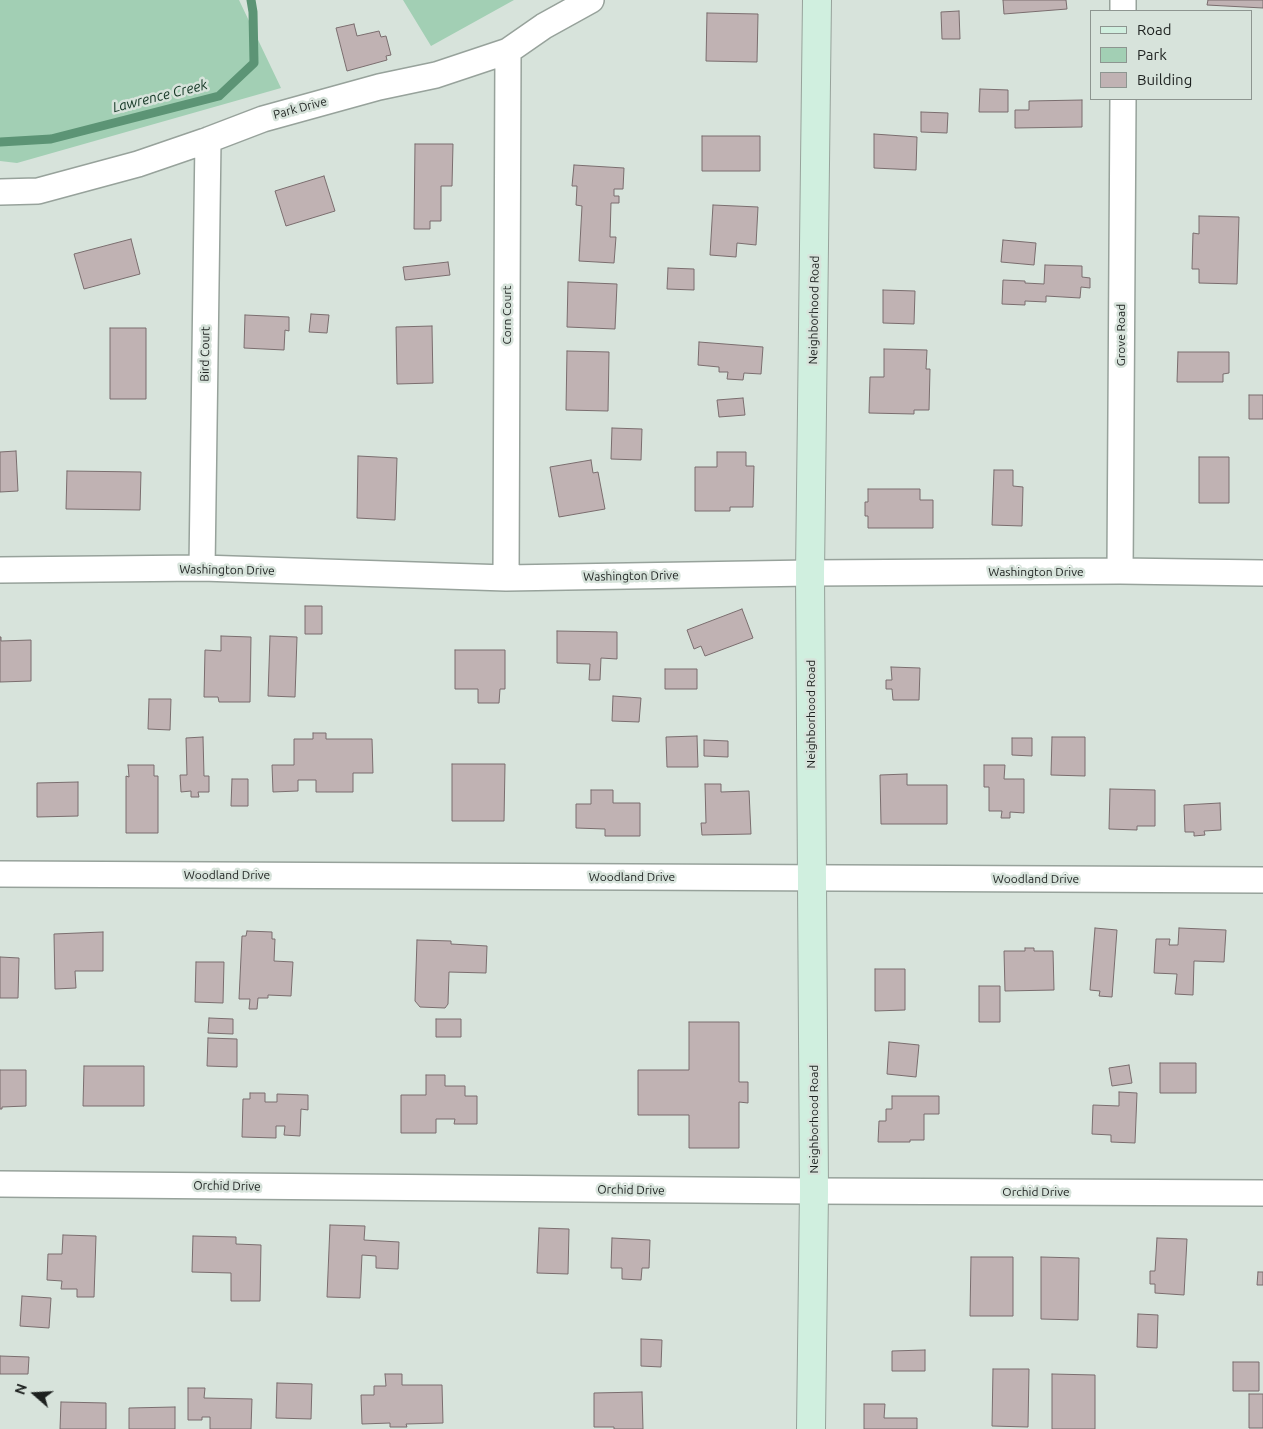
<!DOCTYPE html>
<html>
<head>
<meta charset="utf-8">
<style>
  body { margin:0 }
  #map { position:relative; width:1263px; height:1429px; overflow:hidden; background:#d7e3db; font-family:Ubuntu,sans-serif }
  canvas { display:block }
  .legend { position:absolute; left:1090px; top:10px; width:162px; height:90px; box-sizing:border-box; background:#d7e3db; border:1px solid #8d9590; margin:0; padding:6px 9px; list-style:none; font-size:15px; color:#1d211f }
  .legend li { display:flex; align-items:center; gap:10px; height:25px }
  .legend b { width:25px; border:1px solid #8d9590 }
  .north { position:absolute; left:10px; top:1369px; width:50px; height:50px; -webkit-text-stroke:4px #d7e3db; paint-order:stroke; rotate:289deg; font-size:14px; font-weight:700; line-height:20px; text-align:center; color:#1d211f }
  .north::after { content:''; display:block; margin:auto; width:18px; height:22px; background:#1d211f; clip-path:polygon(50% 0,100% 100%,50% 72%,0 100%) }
</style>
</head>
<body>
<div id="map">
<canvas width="1263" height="1429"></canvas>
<ul class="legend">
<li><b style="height:6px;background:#d0efdf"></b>Road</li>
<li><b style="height:14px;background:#a2cfb4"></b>Park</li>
<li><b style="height:14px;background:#c0b2b3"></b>Building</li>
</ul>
<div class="north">N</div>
</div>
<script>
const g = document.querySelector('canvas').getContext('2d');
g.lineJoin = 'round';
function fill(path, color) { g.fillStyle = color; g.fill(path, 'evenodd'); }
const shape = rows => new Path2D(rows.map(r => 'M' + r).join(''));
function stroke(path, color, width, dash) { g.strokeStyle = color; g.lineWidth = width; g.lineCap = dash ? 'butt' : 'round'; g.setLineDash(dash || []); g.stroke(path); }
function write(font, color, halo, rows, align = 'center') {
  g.font = font + ' Ubuntu,sans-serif'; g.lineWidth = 5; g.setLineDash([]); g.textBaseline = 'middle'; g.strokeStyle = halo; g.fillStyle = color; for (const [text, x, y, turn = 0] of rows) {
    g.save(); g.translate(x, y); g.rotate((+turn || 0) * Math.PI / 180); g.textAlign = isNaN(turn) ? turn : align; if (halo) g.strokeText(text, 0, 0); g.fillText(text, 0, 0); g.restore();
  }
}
fill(shape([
  [0,0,239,0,281,88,17,163,0,161],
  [403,0,514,0,431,46]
]), '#a2cfb4');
stroke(shape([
  [0,142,51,139,219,96,254,63,253,12,251,0]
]), '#5c9475', 9);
const building = shape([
  [1003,0,1066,0,1067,9,1004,14,1003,0],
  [1208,0,1263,0,1263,8,1207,5,1208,0],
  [959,11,960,39,942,39,941,12,959,11],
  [707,13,758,14,757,62,706,61,707,13],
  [354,24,357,36,379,31,381,37,386,36,391,55,386,56,387,60,347,71,336,28,354,24],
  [980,89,1008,90,1008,112,979,112,980,89],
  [1082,100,1082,127,1015,128,1015,110,1029,110,1029,101,1082,100],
  [921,112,948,113,947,133,921,132,921,112],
  [874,134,917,137,916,170,874,168,874,134],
  [702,136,760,136,760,171,702,171,702,136],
  [415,144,453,144,452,186,441,186,441,221,430,221,430,229,414,229,415,144],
  [574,165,624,168,623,189,614,189,614,196,619,196,619,203,611,203,610,237,616,237,614,263,579,261,582,206,576,205,577,186,572,186,574,165],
  [324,176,335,211,286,226,275,191,324,176],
  [713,205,758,207,756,245,737,243,736,257,710,255,713,205],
  [1199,216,1239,217,1237,284,1199,283,1199,269,1192,269,1193,233,1199,234,1199,216],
  [131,239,140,274,84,289,74,254,131,239],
  [1003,240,1036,243,1034,265,1001,262,1003,240],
  [448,262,450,275,405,280,403,267,448,262],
  [1045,265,1082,266,1082,277,1090,278,1090,288,1081,287,1080,298,1046,296,1046,302,1025,301,1025,305,1002,304,1003,280,1025,281,1025,283,1044,284,1045,265],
  [668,268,694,269,694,290,667,289,668,268],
  [568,282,617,284,615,329,567,327,568,282],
  [883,290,915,291,914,324,883,323,883,290],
  [311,314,329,315,327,333,309,332,311,314],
  [245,315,289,317,289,331,285,330,284,350,244,348,245,315],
  [432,326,433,383,397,384,396,327,432,326],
  [110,328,146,328,146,399,110,399,110,328],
  [699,342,763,347,761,374,744,373,743,380,727,379,728,372,719,372,719,367,698,365,699,342],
  [884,349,927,350,926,369,930,369,929,410,914,410,914,414,869,413,870,377,884,377,884,349],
  [567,351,609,352,608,411,566,410,567,351],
  [1178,352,1229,352,1229,373,1223,374,1223,382,1177,382,1178,352],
  [1249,395,1263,395,1263,419,1249,419,1249,395],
  [743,398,745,415,719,417,717,400,743,398],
  [612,428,642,429,641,460,611,459,612,428],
  [16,451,18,491,0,492,0,452,16,451],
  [717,452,746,452,746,466,754,466,753,507,730,507,730,511,695,511,695,467,717,467,717,452],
  [358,456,397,458,395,520,357,518,358,456],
  [1199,457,1229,457,1229,503,1199,503,1199,457],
  [591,460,593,473,598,472,605,509,559,517,550,467,591,460],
  [994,470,1013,470,1013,486,1023,487,1022,526,992,525,994,470],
  [67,471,141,472,140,510,66,509,67,471],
  [868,489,920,489,920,500,933,500,933,528,868,528,868,516,865,516,865,502,868,502,868,489],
  [305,606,322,606,322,634,305,634,305,606],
  [742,609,753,638,705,656,701,646,694,649,687,630,742,609],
  [557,631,617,632,617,659,601,658,600,680,589,680,590,664,557,663,557,631],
  [221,636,251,637,250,702,219,702,218,697,204,697,205,650,221,651,221,636],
  [270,636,297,637,295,697,268,696,270,636],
  [0,637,1,637,1,641,31,640,31,681,0,682,0,637],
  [455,650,505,650,505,689,500,689,499,703,478,703,478,689,455,689,455,650],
  [891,667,920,668,919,700,893,700,892,689,886,689,886,680,892,680,891,667],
  [665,669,697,669,697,689,665,689,665,669],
  [613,696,641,698,639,722,612,721,613,696],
  [149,699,171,699,170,730,148,729,149,699],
  [313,733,326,733,326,739,372,739,373,773,353,773,353,792,316,792,316,780,298,780,298,791,273,792,272,765,294,765,294,739,313,739,313,733],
  [697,736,698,767,667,767,666,737,697,736],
  [203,737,204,776,209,776,209,792,198,792,199,797,191,797,191,791,181,792,180,775,187,775,186,738,203,737],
  [1052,737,1085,737,1085,776,1051,775,1052,737],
  [1012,738,1032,738,1032,756,1012,755,1012,738],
  [704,740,728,741,728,757,704,756,704,740],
  [452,764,505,764,504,821,452,821,452,764],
  [128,765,154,765,154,776,158,776,158,833,126,833,126,776,129,777,128,765],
  [984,765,1005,765,1004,779,1024,779,1024,813,1010,812,1010,818,1001,818,1002,811,989,811,989,787,984,787,984,765],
  [907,774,907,785,947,785,947,824,881,824,880,775,907,774],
  [232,779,248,779,248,806,231,806,232,779],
  [78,782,78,816,37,817,37,783,78,782],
  [705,784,721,784,721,792,749,791,751,834,702,835,701,823,706,823,705,784],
  [1110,789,1155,790,1155,826,1137,826,1137,830,1109,829,1110,789],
  [591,790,613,790,613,803,640,803,640,836,605,836,605,829,576,828,576,804,591,804,591,790],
  [1220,803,1221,830,1204,831,1205,835,1194,836,1194,832,1185,832,1184,805,1220,803],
  [1095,928,1117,930,1112,997,1099,996,1100,991,1090,990,1095,928],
  [1179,928,1226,930,1224,962,1194,961,1193,995,1175,994,1177,974,1154,973,1156,939,1170,939,1169,945,1178,945,1179,928],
  [247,931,272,932,272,939,275,939,274,961,293,962,291,996,268,995,268,998,258,998,257,1009,249,1009,250,999,239,999,242,936,246,936,247,931],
  [103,932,103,971,75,971,76,988,55,989,54,934,103,932],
  [417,940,451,941,451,944,487,946,486,973,449,972,448,1004,445,1008,420,1007,415,1001,417,940],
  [1025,948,1034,948,1034,951,1053,951,1054,990,1005,991,1004,951,1025,951,1025,948],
  [0,957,19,958,18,998,0,998,0,957],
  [196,962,224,962,223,1003,195,1002,196,962],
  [875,969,905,969,905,1010,875,1011,875,969],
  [979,986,1000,986,1000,1022,979,1022,979,986],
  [209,1018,233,1019,233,1034,208,1033,209,1018],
  [436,1019,461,1019,461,1037,436,1037,436,1019],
  [689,1022,739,1022,739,1082,748,1082,748,1103,739,1102,739,1148,689,1148,689,1115,638,1115,638,1070,689,1070,689,1022],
  [208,1038,237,1039,237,1067,207,1066,208,1038],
  [889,1042,919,1045,916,1077,887,1074,889,1042],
  [1160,1063,1196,1063,1196,1093,1160,1093,1160,1063],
  [1129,1065,1132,1083,1112,1086,1109,1068,1129,1065],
  [84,1066,144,1066,144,1106,83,1106,84,1066],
  [0,1070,26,1070,26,1106,2,1107,2,1109,0,1109,0,1070],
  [426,1075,445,1075,445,1086,465,1086,465,1096,477,1096,477,1124,454,1124,455,1119,436,1119,436,1133,401,1133,401,1095,426,1095,426,1075],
  [1119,1092,1137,1093,1135,1143,1111,1142,1111,1135,1092,1134,1093,1105,1119,1106,1119,1092],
  [250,1093,265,1093,265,1102,277,1102,277,1094,308,1095,308,1110,301,1109,300,1136,284,1135,285,1126,276,1126,276,1138,242,1137,243,1099,250,1099,250,1093],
  [892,1096,939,1096,939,1114,924,1114,924,1140,910,1140,910,1142,878,1142,879,1121,886,1121,886,1109,892,1109,892,1096],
  [330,1225,365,1226,364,1240,399,1242,398,1269,376,1268,376,1256,362,1255,360,1298,327,1297,330,1225],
  [539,1228,569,1229,568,1274,537,1273,539,1228],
  [63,1235,96,1236,94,1297,77,1297,77,1289,61,1289,62,1281,47,1280,48,1254,62,1254,63,1235],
  [193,1236,236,1237,236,1244,261,1245,260,1301,231,1301,231,1273,192,1272,193,1236],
  [612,1238,650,1240,649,1268,642,1268,641,1280,622,1279,622,1268,611,1268,612,1238],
  [1157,1238,1187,1239,1184,1295,1155,1293,1155,1284,1150,1284,1150,1271,1155,1271,1157,1238],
  [971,1257,1013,1257,1013,1316,970,1316,971,1257],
  [1041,1257,1079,1258,1078,1320,1041,1319,1041,1257],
  [1258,1272,1263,1272,1263,1285,1257,1285,1258,1272],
  [22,1296,51,1298,49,1328,20,1326,22,1296],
  [1138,1314,1158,1315,1157,1348,1137,1347,1138,1314],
  [641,1339,662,1340,661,1367,641,1366,641,1339],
  [925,1350,925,1371,892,1371,892,1351,925,1350],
  [0,1356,29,1357,28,1374,0,1374,0,1356],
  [1233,1362,1259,1362,1259,1391,1233,1391,1233,1362],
  [993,1369,1029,1369,1028,1427,992,1426,993,1369],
  [385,1374,402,1374,402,1385,442,1385,443,1423,406,1424,407,1427,390,1427,390,1423,362,1424,361,1395,374,1395,374,1386,386,1386,385,1374],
  [1052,1374,1095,1375,1095,1429,1052,1429,1052,1374],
  [277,1383,312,1384,311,1419,276,1418,277,1383],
  [188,1388,205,1388,204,1398,252,1399,251,1429,210,1429,210,1417,202,1417,202,1420,188,1420,188,1388],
  [642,1392,643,1429,614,1429,614,1427,594,1427,594,1393,642,1392],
  [1249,1394,1263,1394,1263,1428,1249,1428,1249,1394],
  [61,1402,106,1403,106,1429,60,1429,61,1402],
  [864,1404,885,1404,884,1418,917,1418,917,1429,864,1429,864,1404],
  [175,1407,175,1429,129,1429,129,1408,175,1407]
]);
fill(building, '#c0b2b3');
stroke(building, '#7a6d6e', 1);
const street = shape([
  [1123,11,1123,0],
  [0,192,38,191,138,164,208,140,263,119,379,87,436,75,508,51,544,26,591,0],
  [202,568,208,140],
  [0,570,202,568,506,578,810,573,1120,571,1263,573],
  [1120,571,1123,99],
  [506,578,508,51],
  [0,874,1263,880],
  [0,1184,814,1191,1263,1193]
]);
const secondary = shape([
  [811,1429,814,1191,810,573,817,0]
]);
stroke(street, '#97a29b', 28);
stroke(secondary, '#97a29b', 30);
stroke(street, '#fff', 25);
stroke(secondary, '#d0efdf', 28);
write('12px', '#1d211f', '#d7e3db', [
  ["Park Drive",300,108,-15],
  ["Neighborhood Road",814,310,-89],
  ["Corn Court",507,315,-90],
  ["Grove Road",1121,335,-90],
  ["Bird Court",205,354,-89],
  ["Washington Drive",227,570,1],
  ["Washington Drive",1036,572],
  ["Washington Drive",631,576,-1],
  ["Neighborhood Road",811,714,-90],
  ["Woodland Drive",227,875],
  ["Woodland Drive",632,877],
  ["Woodland Drive",1036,879],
  ["Neighborhood Road",814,1119,-90],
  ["Orchid Drive",227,1186,1],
  ["Orchid Drive",631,1190,1],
  ["Orchid Drive",1036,1192]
]);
write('italic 14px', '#113422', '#d7e3db', [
  ["Lawrence Creek",160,96,-14]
]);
</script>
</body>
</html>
